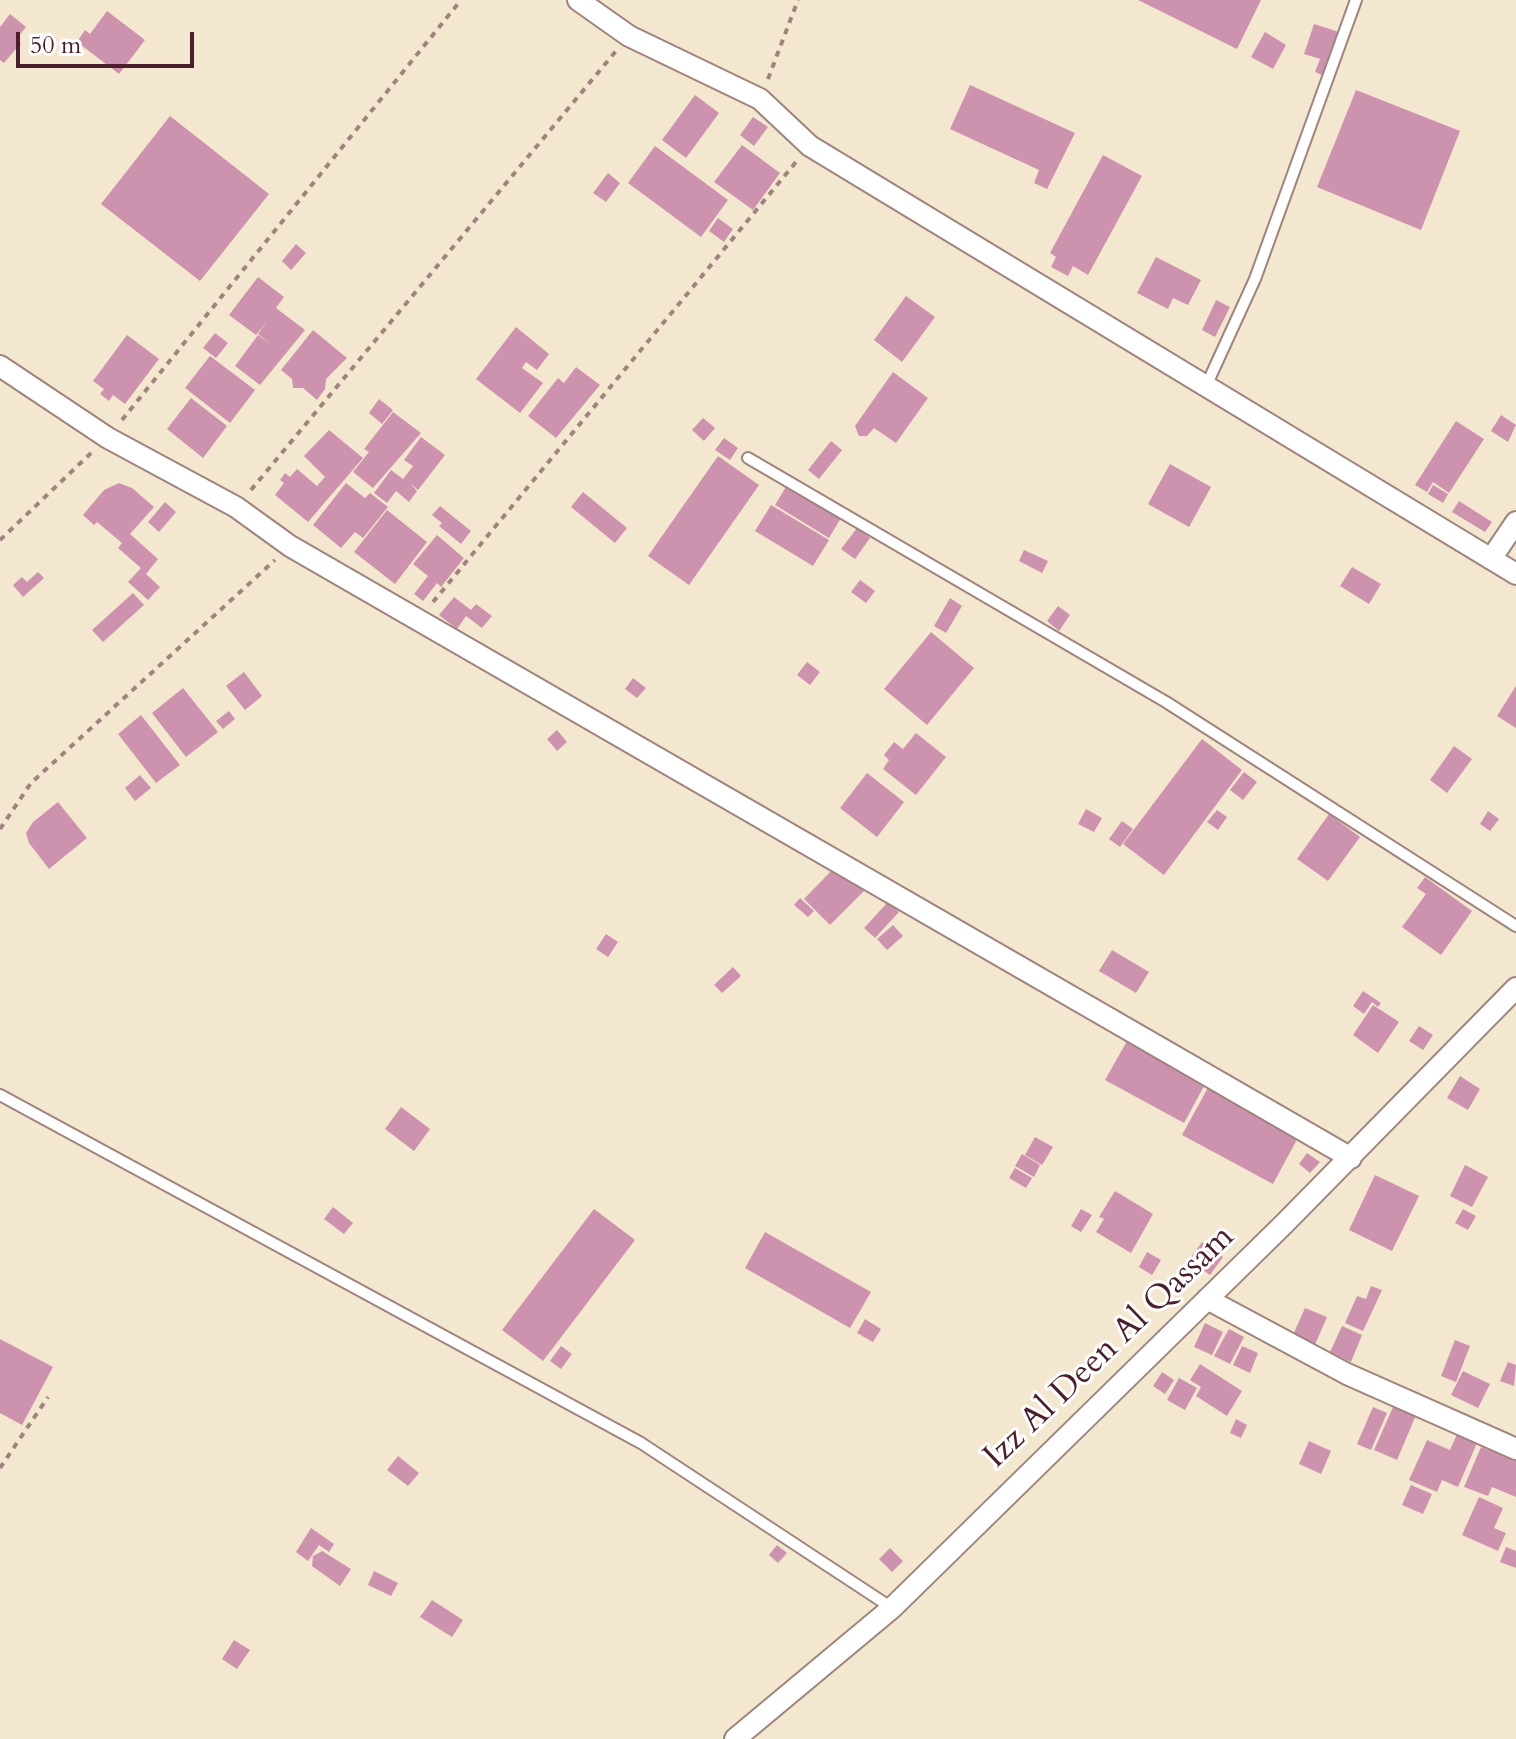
<!DOCTYPE html>
<html>
<head>
<meta charset="utf-8">
<style>
  body { margin:0 }
  #map { position:relative; width:1516px; height:1739px; overflow:hidden; background:#f4e7cf; font-family:Cardo,serif }
  canvas { display:block }
  .scale { position:absolute; left:16px; top:32px; width:178px; height:36px; box-sizing:border-box; border:4px solid #4a1f2b; border-top:0; padding-left:10px; font-size:24px; line-height:28px; white-space:nowrap; color:#4a1f2b; -webkit-text-stroke:6px #fff; paint-order:stroke }
</style>
</head>
<body>
<div id="map">
<canvas width="1516" height="1739"></canvas>
<div class="scale">50 m</div>
</div>
<script>
const g = document.querySelector('canvas').getContext('2d');
g.lineJoin = 'round';
function fill(path, color) { g.fillStyle = color; g.fill(path, 'evenodd'); }
const shape = rows => new Path2D(rows.map(r => 'M' + r).join(''));
function stroke(path, color, width, dash) { g.strokeStyle = color; g.lineWidth = width; g.lineCap = dash ? 'butt' : 'round'; g.setLineDash(dash || []); g.stroke(path); }
function write(font, color, halo, rows, align = 'center') {
  g.font = font + ' Cardo,serif'; g.lineWidth = 6; g.setLineDash([]); g.textBaseline = 'middle'; g.strokeStyle = halo; g.fillStyle = color; for (const [text, x, y, turn = 0] of rows) {
    g.save(); g.translate(x, y); g.rotate((+turn || 0) * Math.PI / 180); g.textAlign = isNaN(turn) ? turn : align; if (halo) g.strokeText(text, 0, 0); g.fillText(text, 0, 0); g.restore();
  }
}
fill(shape([
  [1138,0,1261,0,1237,49],
  [107,11,145,40,119,74,77,42,85,30,90,34],
  [10,14,26,27,16,39,21,43,4,63,0,60,0,27],
  [1314,24,1339,32,1324,76,1315,72,1320,59,1304,54],
  [1265,32,1286,45,1273,69,1251,57],
  [970,85,1075,133,1047,189,1034,183,1039,170,950,129],
  [1356,90,1460,131,1421,230,1317,187],
  [695,95,719,113,686,158,662,140],
  [170,116,269,194,200,281,101,204],
  [753,117,768,127,754,146,740,135],
  [742,145,780,173,753,210,714,182],
  [655,146,728,200,701,237,628,183],
  [1103,155,1142,176,1088,275,1073,266,1068,276,1051,267,1056,257,1050,253],
  [608,173,620,183,606,202,593,193],
  [718,218,733,229,724,242,709,231],
  [296,244,306,253,291,270,282,261],
  [1156,257,1201,280,1188,305,1173,298,1168,309,1137,293],
  [258,277,284,297,276,308,305,330,260,385,235,366,258,335,272,345,258,334,267,321,256,335,229,315],
  [906,296,935,317,902,362,874,340],
  [1216,300,1230,307,1215,337,1202,330],
  [516,327,549,354,537,370,526,362,522,368,543,383,520,413,476,379],
  [313,330,347,358,326,379,325,389,317,400,303,388,293,388,292,379,281,370],
  [215,333,228,343,216,358,203,348],
  [127,335,159,359,125,404,113,395,109,401,100,394,104,389,93,381],
  [210,356,255,390,230,423,185,388],
  [576,367,600,385,556,438,528,416,558,378,564,383],
  [893,372,928,398,896,443,874,428,867,436,859,436,855,426],
  [191,398,227,426,203,458,167,429],
  [379,399,393,410,382,424,369,413],
  [393,412,421,433,373,488,353,472,369,452,364,449],
  [1501,415,1516,425,1508,442,1491,431],
  [703,418,715,428,704,441,692,430],
  [1456,421,1484,439,1449,493,1433,482,1427,492,1415,485],
  [329,430,363,458,308,522,275,495,284,483,280,480,285,473,290,477,297,469,317,486,325,477,304,456],
  [421,437,445,455,418,490,410,483,417,491,409,502,396,491,387,503,374,493,391,470,403,479,413,466,404,460],
  [724,438,738,448,730,460,715,450],
  [831,441,842,450,819,479,808,470],
  [718,456,759,485,689,585,648,556],
  [1170,464,1211,487,1189,527,1148,504],
  [119,483,132,488,154,507,130,534,158,559,146,574,160,587,148,600,128,582,141,568,118,548,122,543,97,522,94,525,83,515,104,490],
  [346,483,365,498,370,493,388,507,363,538,355,532,341,548,313,525],
  [787,485,841,518,829,538,775,505],
  [1433,485,1448,494,1443,503,1428,494],
  [583,492,627,528,615,543,571,507],
  [1459,501,1492,522,1485,532,1452,512],
  [165,502,176,512,159,532,148,522],
  [771,505,829,540,813,566,755,531],
  [440,506,471,531,461,544,439,526,442,523,432,515],
  [387,510,427,542,395,584,354,552],
  [857,528,870,538,855,559,841,549],
  [437,535,464,558,441,587,437,583,423,601,414,594,428,576,413,564],
  [1024,550,1048,561,1042,573,1019,561],
  [1352,567,1381,584,1369,604,1340,586],
  [38,572,44,578,23,597,13,585,22,577,27,582],
  [860,580,875,591,866,603,851,592],
  [133,593,144,605,103,642,92,630],
  [454,597,471,610,476,604,492,616,482,628,466,616,457,629,439,615],
  [950,598,962,606,946,633,934,626],
  [1058,606,1070,615,1059,631,1047,621],
  [931,632,974,668,927,725,884,689],
  [807,662,820,672,810,685,797,675],
  [244,672,262,696,245,710,226,686],
  [633,678,646,688,637,698,625,689],
  [1516,686,1516,728,1497,716],
  [183,688,218,732,186,757,152,713],
  [229,711,235,719,223,729,216,721],
  [141,715,180,765,156,783,118,734],
  [557,730,567,742,557,751,547,739],
  [916,733,946,757,916,795,883,769,889,760,884,755,894,742,903,749],
  [1202,739,1242,770,1164,875,1123,844],
  [1454,746,1472,759,1447,793,1430,780],
  [1244,772,1257,782,1243,800,1230,790],
  [867,773,904,802,877,837,840,808],
  [140,775,151,788,135,801,125,788],
  [58,802,87,838,49,869,29,843,26,833,33,822],
  [1086,809,1102,818,1094,832,1078,824],
  [1217,810,1227,817,1218,830,1207,822],
  [1488,811,1499,819,1490,831,1480,824],
  [1329,814,1360,837,1328,881,1297,859],
  [1122,821,1133,829,1120,847,1109,839],
  [837,865,864,891,830,925,804,899],
  [1425,877,1472,911,1441,955,1402,927,1426,894,1417,888],
  [800,898,814,911,808,917,794,905],
  [888,902,899,912,875,938,864,928],
  [893,925,903,936,887,950,877,939],
  [606,934,618,942,608,957,596,949],
  [1112,950,1149,972,1136,993,1099,971],
  [733,967,741,976,722,993,714,985],
  [1363,991,1381,1003,1378,1007,1372,1002,1364,1014,1353,1006],
  [1373,1005,1399,1022,1378,1053,1353,1035],
  [1419,1026,1433,1035,1423,1050,1409,1041],
  [1131,1034,1209,1077,1184,1123,1105,1080],
  [1460,1076,1480,1089,1468,1110,1447,1098],
  [1210,1084,1301,1132,1273,1184,1182,1135],
  [401,1107,430,1129,414,1151,385,1129],
  [1035,1137,1053,1147,1042,1165,1025,1155],
  [1307,1153,1320,1162,1310,1173,1299,1164],
  [1022,1154,1040,1165,1034,1177,1015,1166],
  [1465,1165,1488,1177,1472,1207,1450,1196],
  [1015,1168,1032,1178,1026,1188,1009,1178],
  [1375,1175,1419,1196,1392,1251,1349,1230],
  [1115,1191,1153,1214,1131,1253,1096,1232,1104,1219,1099,1217],
  [333,1207,353,1223,344,1234,324,1219],
  [594,1209,635,1240,543,1361,502,1330],
  [1081,1209,1092,1215,1081,1232,1071,1226],
  [1463,1209,1476,1216,1468,1230,1455,1223],
  [765,1232,871,1292,850,1328,745,1268],
  [1202,1242,1223,1257,1210,1275,1189,1260],
  [1147,1252,1161,1260,1152,1275,1139,1267],
  [1371,1286,1382,1290,1363,1331,1345,1323,1357,1296,1366,1299],
  [1305,1308,1327,1317,1314,1347,1292,1337],
  [865,1319,881,1329,873,1342,857,1333],
  [1205,1323,1223,1332,1212,1355,1194,1347],
  [1342,1326,1362,1335,1351,1362,1330,1352],
  [1229,1329,1244,1337,1230,1364,1214,1356],
  [0,1339,53,1367,22,1425,0,1413],
  [1455,1340,1470,1346,1456,1382,1441,1376],
  [561,1346,572,1354,561,1369,550,1361],
  [1242,1346,1258,1353,1250,1373,1233,1365],
  [1508,1362,1516,1365,1514,1386,1500,1381],
  [1200,1364,1242,1391,1227,1416,1196,1396,1201,1387,1190,1380],
  [1463,1371,1490,1384,1478,1408,1451,1395],
  [1162,1372,1174,1380,1165,1394,1153,1386],
  [1179,1378,1197,1388,1185,1410,1167,1400],
  [1394,1405,1416,1415,1397,1460,1374,1450],
  [1373,1407,1387,1413,1371,1450,1357,1444],
  [1236,1419,1247,1425,1241,1438,1230,1433],
  [1457,1434,1477,1443,1458,1487,1442,1480,1437,1492,1409,1480,1427,1440,1450,1450],
  [1309,1441,1331,1451,1321,1474,1299,1464],
  [1481,1447,1516,1461,1516,1497,1492,1487,1488,1496,1464,1487],
  [398,1456,419,1473,408,1486,387,1470],
  [1411,1485,1432,1494,1423,1514,1402,1505],
  [1479,1497,1503,1508,1494,1528,1506,1533,1498,1551,1462,1535],
  [311,1528,334,1544,329,1552,319,1545,308,1561,296,1552],
  [777,1545,787,1553,778,1563,769,1555],
  [1506,1547,1516,1551,1516,1568,1500,1562],
  [890,1548,903,1561,892,1572,879,1559],
  [322,1551,351,1569,340,1586,312,1566,313,1556],
  [374,1571,398,1583,391,1596,368,1585],
  [432,1600,463,1620,452,1637,420,1617],
  [234,1640,250,1650,237,1669,222,1659]
]), '#cd93ae');
const service = shape([
  [1207,384,1255,279,1356,0],
  [748,458,1166,702,1516,926],
  [0,1095,641,1443,892,1608]
]);
const minor = shape([
  [578,0,629,36,760,99,810,146,1516,574],
  [0,366,108,438,236,507,290,546,1351,1158],
  [1491,559,1516,522],
  [1207,1299,1347,1374,1516,1449],
  [735,1739,892,1608,1284,1224,1516,988]
]);
stroke(service, '#9f837d', 14);
stroke(minor, '#9f837d', 24);
stroke(shape([
  [768,79,798,0],
  [122,420,461,0],
  [251,490,616,51],
  [0,540,91,453],
  [433,602,796,162],
  [0,829,31,783,275,560],
  [0,1468,48,1397]
]), '#9f837d', 4, [6, 6]);
stroke(service, '#fff', 10);
stroke(minor, '#fff', 20);
write('34px', '#4a1f2b', '#fff', [
  ["Izz Al Deen Al Qassam",1110,1348,-44]
]);
</script>
</body>
</html>
